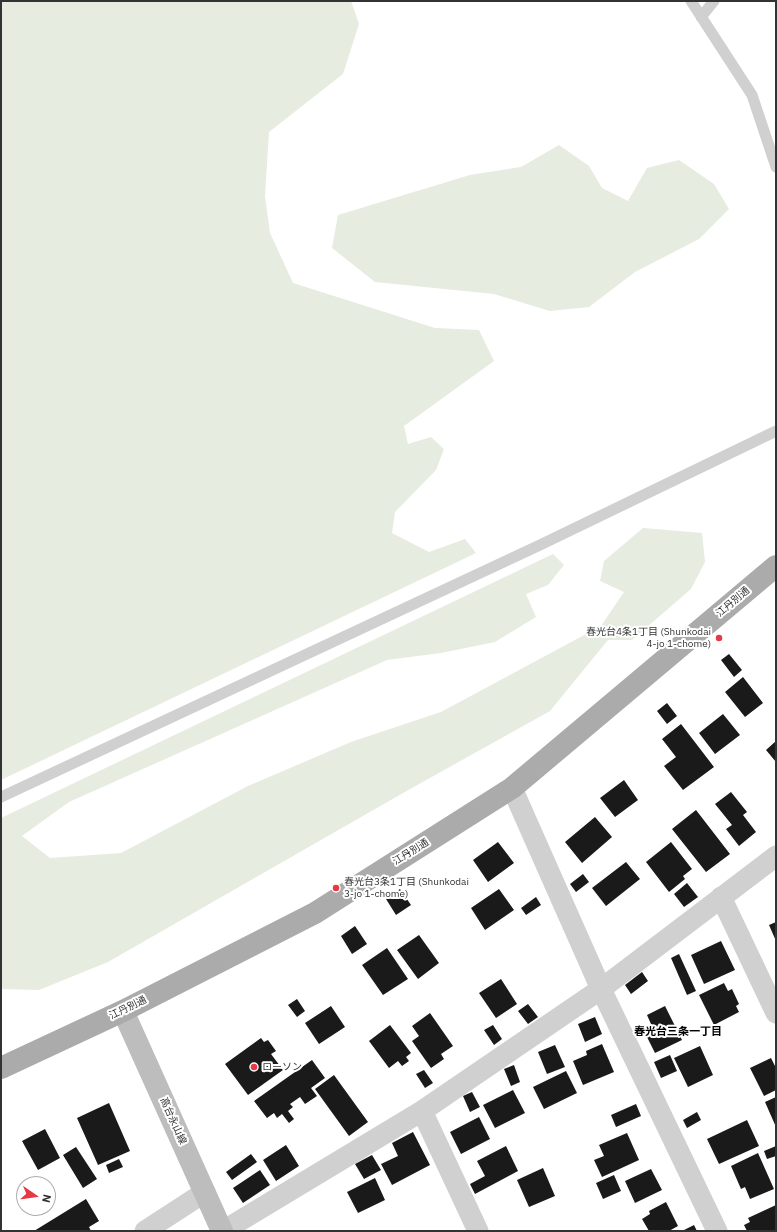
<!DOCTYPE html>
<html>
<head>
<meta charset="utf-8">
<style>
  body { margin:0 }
  #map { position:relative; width:777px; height:1232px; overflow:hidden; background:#fff; font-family:"IBM Plex Sans",sans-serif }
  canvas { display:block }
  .frame { position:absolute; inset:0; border:2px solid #333; pointer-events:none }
  .north { position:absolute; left:16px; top:1176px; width:40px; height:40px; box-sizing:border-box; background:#fff; border:1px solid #adadad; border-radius:50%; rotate:103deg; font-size:11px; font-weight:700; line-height:16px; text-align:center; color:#333 }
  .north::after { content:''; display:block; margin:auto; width:14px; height:18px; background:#e63946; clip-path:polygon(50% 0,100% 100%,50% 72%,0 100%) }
</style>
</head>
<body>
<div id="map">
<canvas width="777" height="1232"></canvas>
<div class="frame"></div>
<div class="north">N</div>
</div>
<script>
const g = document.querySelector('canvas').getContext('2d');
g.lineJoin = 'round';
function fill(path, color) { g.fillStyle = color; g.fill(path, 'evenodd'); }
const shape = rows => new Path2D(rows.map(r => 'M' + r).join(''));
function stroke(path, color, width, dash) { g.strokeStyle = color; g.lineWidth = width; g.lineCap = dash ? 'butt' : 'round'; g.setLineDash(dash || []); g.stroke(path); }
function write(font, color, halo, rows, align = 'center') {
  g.font = font + ' "IBM Plex Sans","Noto Sans JP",sans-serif'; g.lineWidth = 4; g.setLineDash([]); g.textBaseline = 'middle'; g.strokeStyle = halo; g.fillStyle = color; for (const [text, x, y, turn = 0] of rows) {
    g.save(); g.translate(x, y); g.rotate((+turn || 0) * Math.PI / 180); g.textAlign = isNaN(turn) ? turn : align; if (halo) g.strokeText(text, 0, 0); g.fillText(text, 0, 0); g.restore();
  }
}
fill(shape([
  [1,1,351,1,359,24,343,74,269,132,265,196,270,233,293,283,435,328,479,330,494,361,404,426,408,444,431,437,444,449,436,470,395,512,392,533,429,552,465,539,476,553,1,780],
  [559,145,589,166,602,188,628,201,647,168,679,160,714,184,729,209,699,239,635,272,589,307,550,311,494,294,375,282,332,248,338,215,470,175,521,167],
  [643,528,702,533,705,562,691,589,632,640,608,640,550,711,403,793,108,962,39,990,1,989,1,818,553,554,564,565,548,585,526,594,536,617,495,642,441,653,387,660,69,802,22,836,50,858,121,853,248,786,351,742,441,712,601,626,624,592,600,581,604,561]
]), '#e6ecdf');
fill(shape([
  [729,654,742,670,734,677,721,660],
  [743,677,763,703,745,717,725,692],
  [667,703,677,716,667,724,657,711],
  [723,714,740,735,715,754,699,733],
  [681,724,714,767,683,790,664,766,676,757,662,739],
  [776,741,776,762,766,750],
  [624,780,638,800,615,817,600,798],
  [731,792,747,812,743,815,756,832,739,846,726,829,732,825,715,804],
  [696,810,730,854,706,872,672,829],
  [595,817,612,837,582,863,565,842],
  [498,842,514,863,488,882,473,860],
  [671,842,692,869,683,876,685,879,669,892,646,862],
  [626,862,640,879,606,906,592,888],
  [583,874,589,882,576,892,570,884],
  [687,883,698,897,684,907,674,894],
  [400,889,411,905,396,915,386,899],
  [499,889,514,910,485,930,471,908],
  [536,897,541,905,526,915,521,908],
  [776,922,776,941,769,925],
  [355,926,367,944,352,954,341,936],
  [419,935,439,963,418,979,397,950],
  [721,941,735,970,704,984,691,955],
  [387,948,408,979,383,995,362,965],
  [679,954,696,991,687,995,671,958],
  [642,972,648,981,631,994,625,985],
  [501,979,517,1004,496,1018,479,993],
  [724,983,728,991,732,989,739,1004,736,1006,739,1012,714,1025,699,995],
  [297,999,305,1011,297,1017,288,1005],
  [528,1004,538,1017,528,1024,518,1011],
  [331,1006,345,1027,319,1044,305,1023],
  [665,1006,682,1040,655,1053,643,1029,651,1024,647,1015],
  [430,1013,453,1046,441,1054,444,1059,431,1068,412,1041,419,1036,412,1026],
  [595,1017,602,1034,585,1042,578,1024],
  [390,1025,411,1053,406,1057,409,1061,402,1066,398,1061,389,1068,369,1041],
  [493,1025,502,1039,494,1045,484,1030],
  [261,1038,264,1042,268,1040,276,1051,271,1054,283,1070,248,1095,225,1064],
  [602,1044,614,1072,583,1085,573,1061,587,1055,586,1051],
  [555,1045,565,1067,547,1074,538,1052],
  [700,1046,713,1075,688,1087,674,1058],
  [670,1055,677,1071,661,1078,654,1062],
  [771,1058,776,1068,776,1090,764,1096,750,1068],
  [312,1060,325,1078,311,1088,317,1096,305,1104,300,1097,290,1104,293,1107,288,1111,294,1119,289,1123,282,1114,277,1118,274,1113,267,1118,254,1101],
  [514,1065,520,1082,511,1086,504,1069],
  [424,1070,433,1083,425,1088,416,1074],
  [566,1071,577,1093,544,1109,533,1087],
  [334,1075,368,1122,349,1136,315,1089],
  [513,1090,525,1113,495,1128,483,1105],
  [472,1092,480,1107,470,1112,463,1096],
  [776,1097,776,1127,765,1102],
  [109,1103,130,1151,98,1165,77,1118],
  [636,1104,641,1116,616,1127,611,1115],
  [697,1112,701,1120,687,1128,683,1120],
  [479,1117,490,1139,461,1154,450,1132],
  [747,1120,759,1146,719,1164,707,1139],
  [45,1129,60,1158,38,1170,22,1141],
  [413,1132,430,1165,392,1185,381,1164,398,1156,392,1143],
  [627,1133,639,1160,602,1177,594,1160,604,1156,599,1145],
  [286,1145,299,1166,276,1181,263,1160],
  [506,1146,518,1171,475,1194,470,1184,485,1176,477,1161],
  [776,1146,776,1156,767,1159,764,1151],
  [76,1147,97,1179,83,1188,63,1155],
  [758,1153,774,1189,750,1199,745,1187,741,1189,731,1166],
  [251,1154,257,1162,232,1180,226,1172],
  [372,1155,381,1170,364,1179,355,1164],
  [119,1159,123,1167,109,1173,106,1165],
  [543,1168,555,1196,529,1207,517,1180],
  [651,1169,662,1190,635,1203,625,1181],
  [260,1170,270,1185,243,1203,233,1188],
  [614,1175,621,1191,603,1199,596,1183],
  [375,1178,385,1200,358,1213,347,1192],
  [86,1199,99,1221,89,1227,91,1231,34,1231],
  [666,1202,678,1226,669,1231,649,1231,642,1219,650,1214,649,1211],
  [776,1205,776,1231,747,1231,744,1225,750,1222,748,1218],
  [694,1225,697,1231,682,1231]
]), '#1a1a1a');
stroke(shape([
  [691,1,752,95,776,167],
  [701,17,714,1],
  [1,797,540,545,776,431]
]), '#d0d0d0', 11);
stroke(shape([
  [512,788,601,989,717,1231],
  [721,897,776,1013],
  [422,1111,478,1231],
  [145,1231,205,1192],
  [223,1231,422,1111,601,989,776,856]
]), '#d0d0d0', 21);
stroke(shape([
  [123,1011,222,1231]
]), '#bdbdbd', 22);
stroke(shape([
  [1,1068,123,1011,315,913,512,788,776,566]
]), '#ababab', 22);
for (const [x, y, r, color] of [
  [719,638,4,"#e63946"],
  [336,888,4,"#e63946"],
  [254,1067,4,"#e63946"]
]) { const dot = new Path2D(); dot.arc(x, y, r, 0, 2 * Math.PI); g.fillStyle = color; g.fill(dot); stroke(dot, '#fff', 1.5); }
write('10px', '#333', '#fff', [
  ["江丹別通",733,602,-40],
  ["江丹別通",411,852,-32],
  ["江丹別通",128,1008,-26],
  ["高台永山線",173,1121,66]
]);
write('10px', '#333', '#fff', [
  ["春光台4条1丁目 (Shunkodai",711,632,"right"],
  ["4-jo 1-chome)",711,644,"right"],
  ["春光台3条1丁目 (Shunkodai",344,882],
  ["3-jo 1-chome)",344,894],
  ["ローソン",262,1067]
], 'left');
write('bold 11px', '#000', '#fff', [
  ["春光台三条一丁目",678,1032]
]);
</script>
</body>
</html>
